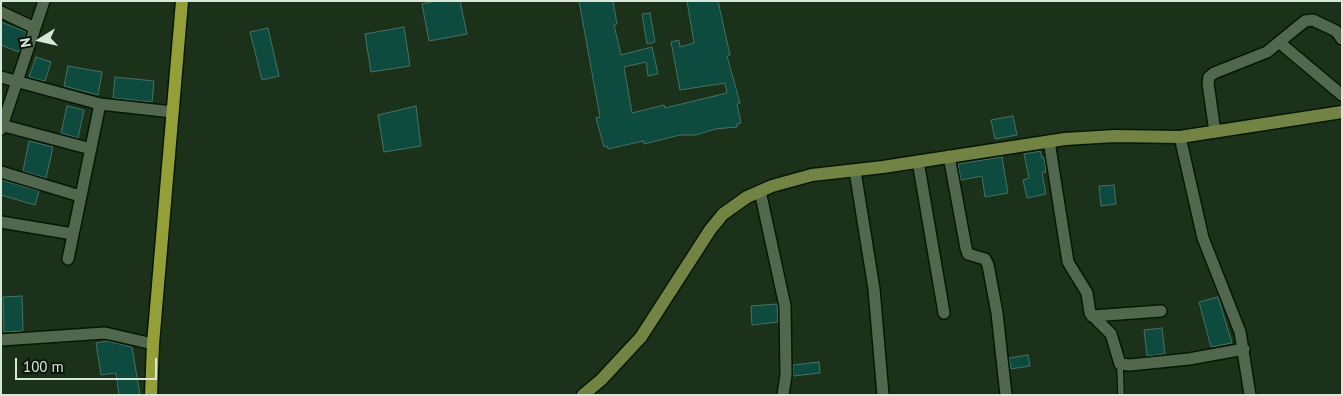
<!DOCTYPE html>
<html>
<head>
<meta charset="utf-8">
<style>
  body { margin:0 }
  #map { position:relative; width:1343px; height:396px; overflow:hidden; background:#1c311a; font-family:"PT Sans",sans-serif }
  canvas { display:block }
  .frame { position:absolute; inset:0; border:2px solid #d9e7d8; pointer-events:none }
  .north { position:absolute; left:15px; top:15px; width:50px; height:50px; -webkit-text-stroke:4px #0d160c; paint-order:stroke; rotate:260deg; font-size:14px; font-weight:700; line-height:20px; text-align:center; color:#d9e7d8 }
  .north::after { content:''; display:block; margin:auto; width:18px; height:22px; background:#d9e7d8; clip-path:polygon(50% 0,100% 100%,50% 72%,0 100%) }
  .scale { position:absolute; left:15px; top:358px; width:142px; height:22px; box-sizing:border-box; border:2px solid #d9e7d8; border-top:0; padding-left:6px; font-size:15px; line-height:18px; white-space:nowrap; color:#d9e7d8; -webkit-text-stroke:4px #0d160c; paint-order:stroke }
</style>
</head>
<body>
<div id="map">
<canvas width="1343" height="396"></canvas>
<div class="frame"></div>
<div class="north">N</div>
<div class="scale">100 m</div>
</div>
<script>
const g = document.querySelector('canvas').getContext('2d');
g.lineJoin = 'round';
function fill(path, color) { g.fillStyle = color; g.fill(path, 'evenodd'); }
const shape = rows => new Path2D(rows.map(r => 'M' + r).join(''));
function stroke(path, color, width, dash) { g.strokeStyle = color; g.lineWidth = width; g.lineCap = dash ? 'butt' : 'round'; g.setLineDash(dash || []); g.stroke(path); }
const building = shape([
  [436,1,460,1,467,34,429,41,422,4,436,1],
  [579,1,613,1,617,24,614,25,621,55,652,47,658,74,648,76,646,62,624,67,632,113,664,105,665,108,727,93,725,83,680,90,671,42,679,40,680,47,694,43,687,1,718,1,730,55,727,56,740,103,737,104,741,123,737,124,737,127,715,129,696,135,680,135,644,144,644,141,639,142,608,149,607,146,604,147,596,118,600,117,579,1],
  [650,13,655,42,647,44,642,14,650,13],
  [1,22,26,32,19,52,1,45,1,22],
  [404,27,410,66,371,72,365,34,404,27],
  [268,28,279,76,262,80,250,32,268,28],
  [36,57,51,62,45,81,29,77,36,57],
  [68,66,102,72,98,95,64,86,68,66],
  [115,77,154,81,152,102,113,98,115,77],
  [67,106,84,110,78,138,61,133,67,106],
  [416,106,421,146,384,152,378,115,416,106],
  [1013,116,1017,135,995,139,991,120,1013,116],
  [29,141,53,147,46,178,23,171,29,141],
  [1040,151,1042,158,1044,157,1046,172,1042,173,1046,194,1027,198,1023,180,1029,178,1024,154,1040,151],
  [1002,157,1008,193,985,197,982,176,961,180,958,164,1002,157],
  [1,180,39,191,35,205,1,195,1,180],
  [1114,185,1116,204,1101,206,1099,186,1114,185],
  [22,296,23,331,4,332,3,297,22,296],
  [1218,297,1232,343,1211,347,1199,302,1218,297],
  [777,304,778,322,752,325,751,306,777,304],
  [1162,328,1165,354,1147,356,1144,330,1162,328],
  [107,341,132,347,140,395,119,395,116,373,101,375,96,343,107,341],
  [1028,355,1030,366,1011,369,1009,358,1028,355],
  [819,362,820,373,793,376,793,365,819,362]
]);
fill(building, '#0c4b3e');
stroke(building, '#487065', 1);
const lane = shape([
  [1120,364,1121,395]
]);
const street = shape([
  [1,12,35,28],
  [1280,43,1342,95],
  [1,77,100,104,173,112],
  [1,125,91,149],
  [1,129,44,1],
  [1215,132,1208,83,1209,77,1214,73,1267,52,1305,21,1313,20,1336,31,1342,39],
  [1180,137,1203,238,1240,332,1250,395],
  [1049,141,1068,262,1087,293,1090,313,1111,334,1120,364,1130,365,1189,359,1244,349],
  [949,156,966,248,968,254,985,259,988,265,997,313,1006,395],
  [918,161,944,313],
  [855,171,874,289,883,395],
  [1,172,80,196],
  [760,191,785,306,786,375,783,395],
  [1,222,73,234],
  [68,259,100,104],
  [1092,316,1161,311],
  [1,340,105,333,153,344]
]);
const secondary = shape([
  [583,395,601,380,641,337,710,230,723,214,747,197,772,186,812,175,883,167,1065,139,1115,136,1180,137,1342,112]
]);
const primary = shape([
  [151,395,153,344,182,1]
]);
stroke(lane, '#051804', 8);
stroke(street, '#051804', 14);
stroke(secondary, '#051804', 15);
stroke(primary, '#051804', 15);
stroke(lane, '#51684f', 5.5);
stroke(street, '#51684f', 11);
stroke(secondary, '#738344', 12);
stroke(primary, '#959f38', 12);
</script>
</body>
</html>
